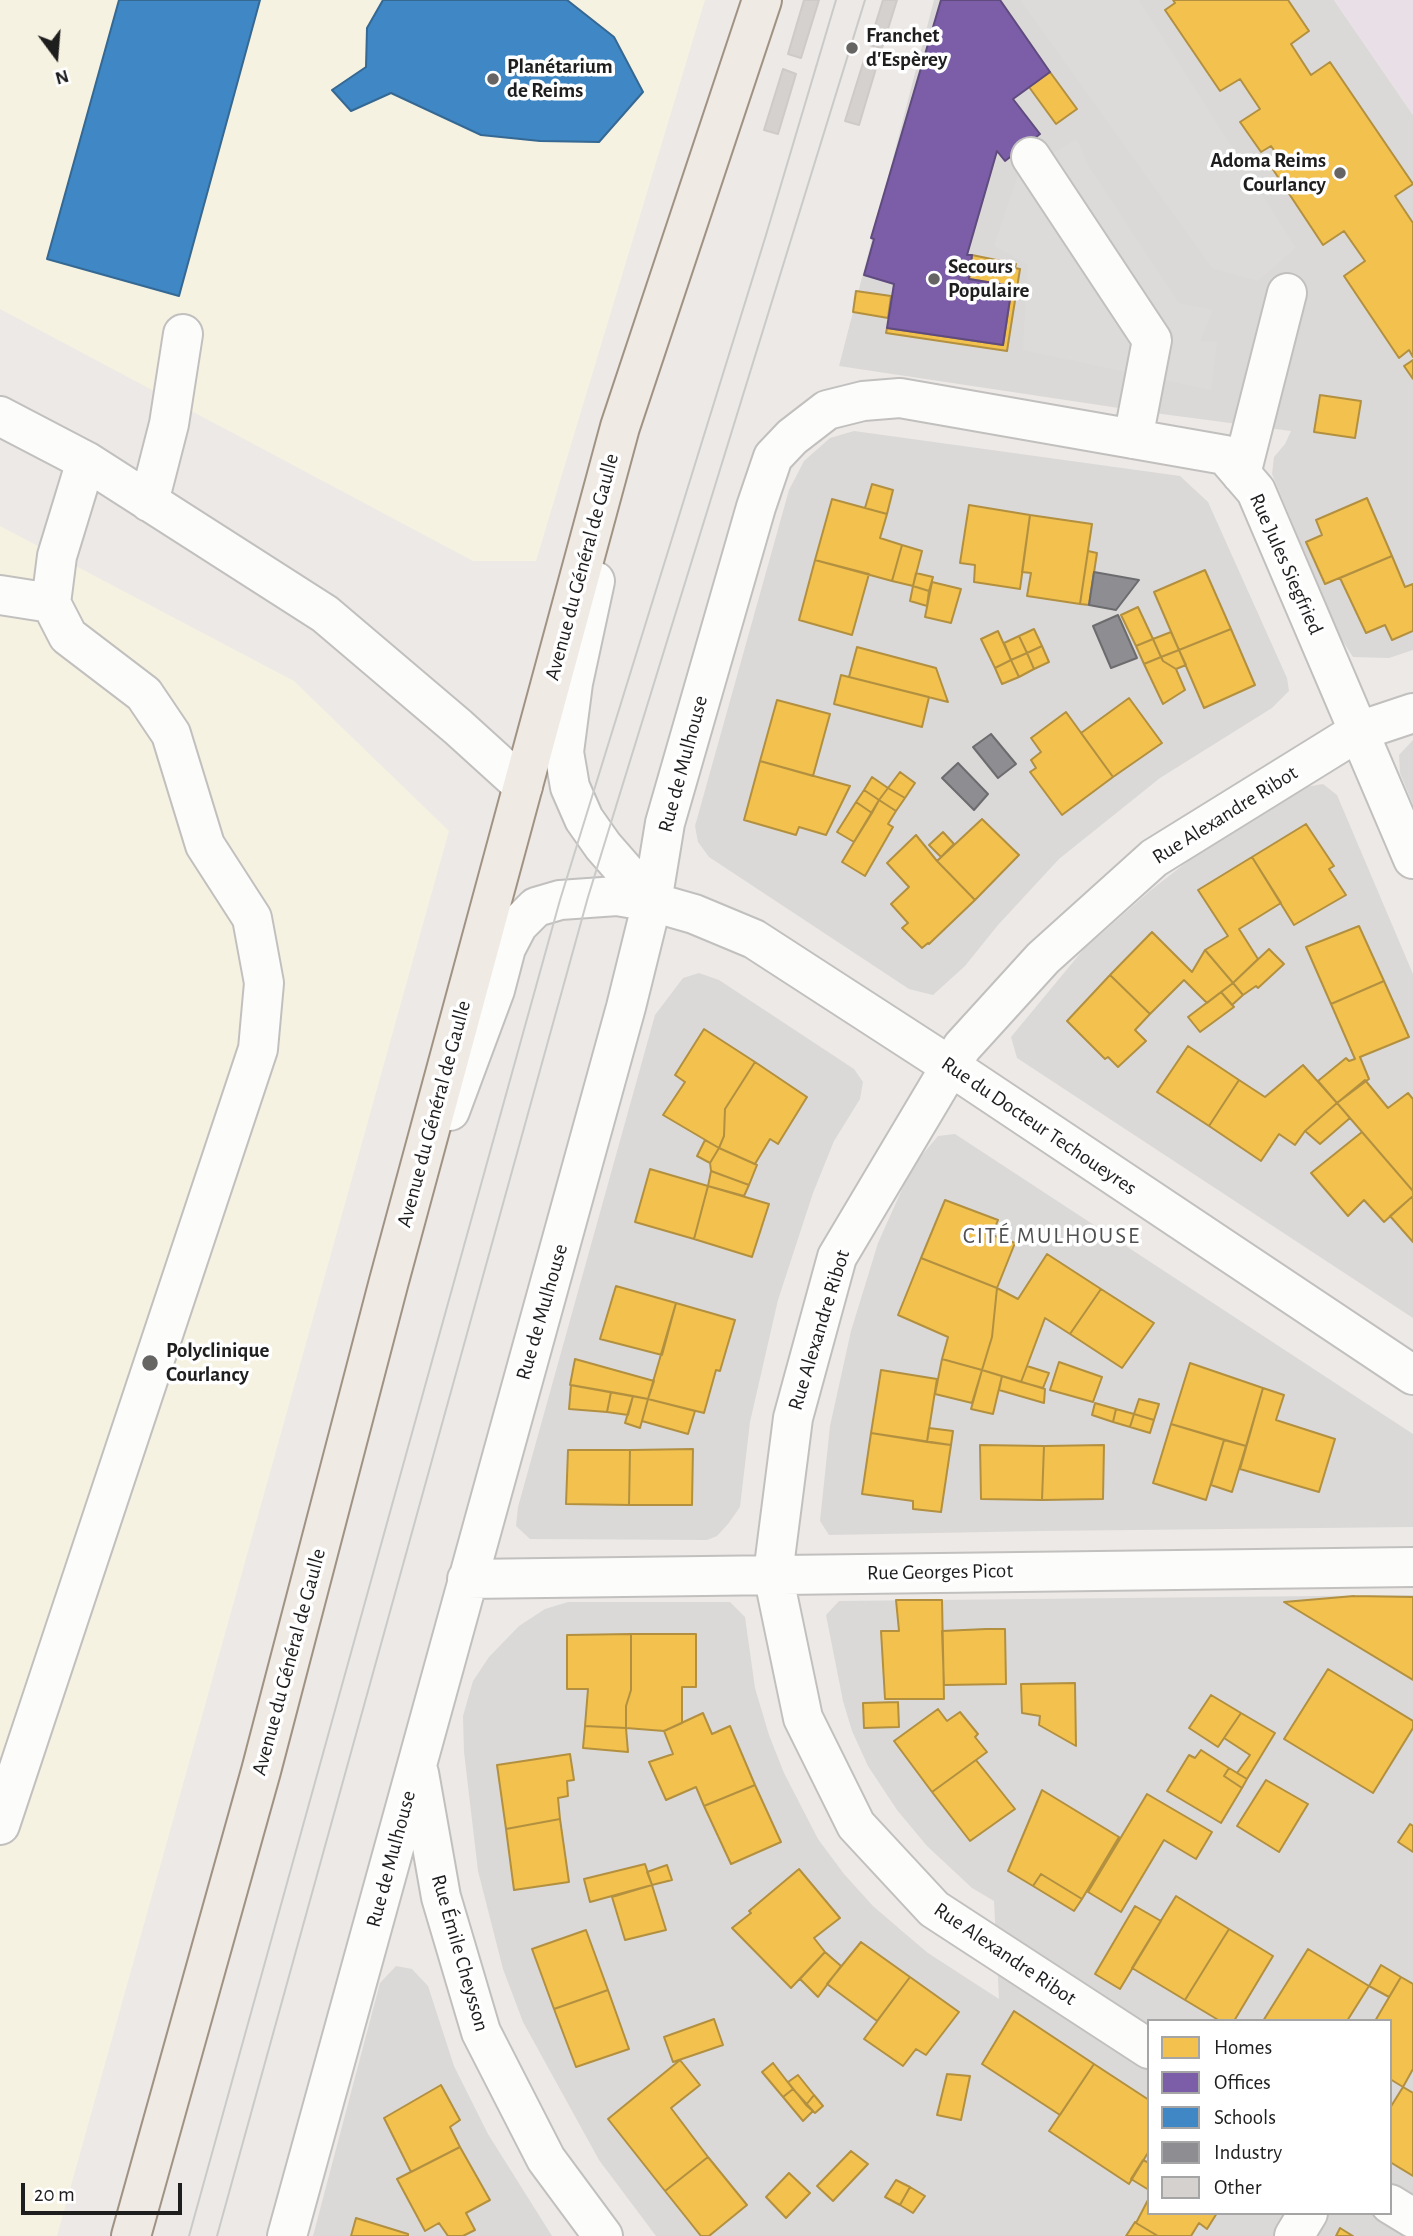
<!DOCTYPE html>
<html>
<head>
<meta charset="utf-8">
<style>
  body { margin:0 }
  #map { position:relative; width:1413px; height:2236px; overflow:hidden; background:#ece9e6; font-family:"Alegreya Sans",sans-serif }
  canvas { display:block }
  .legend { position:absolute; left:1147px; top:2019px; width:245px; height:196px; box-sizing:border-box; background:#fff; border:2px solid #a5a5a5; margin:0; padding:9px 12px; list-style:none; font-size:21px; color:#1e1e1e }
  .legend li { display:flex; align-items:center; gap:14px; height:35px }
  .legend b { width:35px; border:2px solid #a5a5a5 }
  .north { position:absolute; left:21px; top:21px; width:70px; height:70px; -webkit-text-stroke:5px #fff; paint-order:stroke; rotate:164deg; font-size:19px; font-weight:700; line-height:28px; text-align:center; color:#1e1e1e }
  .north::after { content:''; display:block; margin:auto; width:24px; height:32px; background:#1e1e1e; clip-path:polygon(50% 0,100% 100%,50% 72%,0 100%) }
  .scale { position:absolute; left:21px; top:2183px; width:161px; height:32px; box-sizing:border-box; border:4px solid #1e1e1e; border-top:0; padding-left:9px; font-size:21px; line-height:24px; white-space:nowrap; color:#1e1e1e; -webkit-text-stroke:5px #fff; paint-order:stroke }
</style>
</head>
<body>
<div id="map">
<canvas width="1413" height="2236"></canvas>
<ul class="legend">
<li><b style="height:19px;background:#f2c14e"></b>Homes</li>
<li><b style="height:19px;background:#7b5ea7"></b>Offices</li>
<li><b style="height:19px;background:#3f88c5"></b>Schools</li>
<li><b style="height:19px;background:#8d8d92"></b>Industry</li>
<li><b style="height:19px;background:#d4d1cf"></b>Other</li>
</ul>
<div class="north">N</div>
<div class="scale">20 m</div>
</div>
<script>
const g = document.querySelector('canvas').getContext('2d');
g.lineJoin = 'round';
function fill(path, color) { g.fillStyle = color; g.fill(path, 'evenodd'); }
const shape = rows => new Path2D(rows.map(r => 'M' + r).join(''));
function stroke(path, color, width, dash) { g.strokeStyle = color; g.lineWidth = width; g.lineCap = dash ? 'butt' : 'round'; g.setLineDash(dash || []); g.stroke(path); }
function write(font, color, halo, rows, align = 'center') {
  g.font = font + ' "Alegreya Sans",sans-serif'; g.lineWidth = 7; g.setLineDash([]); g.textBaseline = 'middle'; g.strokeStyle = halo; g.fillStyle = color; for (const [text, x, y, turn = 0] of rows) {
    g.save(); g.translate(x, y); g.rotate((+turn || 0) * Math.PI / 180); g.textAlign = isNaN(turn) ? turn : align; if (halo) g.strokeText(text, 0, 0); g.fillText(text, 0, 0); g.restore();
  }
}
fill(shape([
  [934,0,1334,0,1413,115,1413,650,1389,658,1353,657,1340,637,1272,474,1274,457,1285,444,1291,431,1139,411,839,366],
  [854,431,1180,476,1208,502,1287,678,1289,691,1272,708,1160,778,1059,859,998,925,965,966,933,995,909,989,709,857,698,842,695,826,789,490,804,461,830,438],
  [1413,740,1413,805,1400,773,1399,755],
  [1323,784,1337,795,1413,974,1413,1318,1017,1058,1011,1037,1083,950,1151,890,1197,854,1235,830,1305,787],
  [699,973,719,980,854,1069,863,1082,860,1099,834,1141,813,1193,778,1300,750,1422,740,1507,728,1524,717,1536,707,1540,530,1539,516,1526,518,1507,655,1015,683,978],
  [955,1134,1413,1434,1413,1527,1040,1531,829,1535,820,1521,830,1426,851,1331,878,1243,912,1167,938,1136],
  [1413,1595,1413,2236,656,2236,599,2160,523,2022,503,1969,478,1871,464,1752,463,1716,473,1681,489,1657,519,1626,545,1609,568,1602,730,1602,745,1617,755,1688,769,1735,784,1773,818,1839,844,1874,873,1906,902,1931,928,1953,999,1999,994,1901,972,1888,927,1846,897,1810,868,1766,852,1731,843,1701,826,1615,839,1601],
  [1149,2021,1390,2021,1390,2213,1149,2213],
  [396,1966,412,1969,428,1986,454,2066,488,2134,552,2236,313,2236,380,1983]
]), '#dbd9d8');
fill(shape([
  [1334,0,1413,0,1413,115]
]), '#e9dfe6');
fill(shape([
  [0,0,705,0,536,561,473,561,0,309],
  [0,526,294,681,449,831,57,2236,0,2236]
]), '#f6f2e1');
fill(shape([
  [1020,0,1139,0,1296,248,1258,281,1212,268],
  [1077,139,1088,165,1179,303,1213,310,1200,341,1217,342,1211,390,1023,350,1028,265,994,246,1019,172]
]), '#dcdbda');
const homes = shape([
  [1173,0,1288,0,1309,31,1291,44,1311,75,1330,62,1413,184,1395,196,1413,223,1413,357,1409,350,1399,358,1344,276,1365,261,1344,231,1323,245,1268,162,1278,156,1271,146,1261,152,1240,122,1260,109,1240,79,1220,91,1165,10,1175,3,1173,0],
  [1050,72,1077,109,1056,124,1029,87,1050,72],
  [972,255,1016,264,1015,268,1020,269,1007,351,886,333,887,328,1003,345,1012,286,969,279,972,255],
  [856,291,891,296,888,318,853,312,856,291],
  [1413,360,1413,379,1404,366,1413,360],
  [1320,395,1361,401,1355,438,1314,432,1320,395],
  [872,484,893,490,887,514,865,508,872,484],
  [1367,498,1392,556,1325,584,1306,542,1322,535,1316,520,1367,498],
  [832,499,887,514,880,538,902,545,892,581,815,560,832,499],
  [969,505,1030,515,1020,589,974,582,975,565,960,563,969,505],
  [1030,515,1092,524,1080,604,1027,596,1031,573,1022,572,1030,515],
  [902,545,922,551,913,586,892,581,902,545],
  [1088,551,1097,553,1089,605,1080,604,1088,551],
  [1392,556,1405,587,1413,584,1413,631,1392,640,1385,625,1366,633,1340,578,1392,556],
  [815,560,869,574,852,635,799,620,815,560],
  [1205,570,1231,629,1179,650,1154,592,1205,570],
  [916,573,933,577,929,591,913,586,916,573],
  [932,582,961,589,951,623,925,617,932,582],
  [913,586,929,591,927,606,910,601,913,586],
  [1138,607,1153,639,1136,646,1121,615,1138,607],
  [1034,629,1042,646,1027,653,1019,636,1034,629],
  [1231,629,1255,685,1204,708,1179,650,1231,629],
  [998,631,1011,660,995,668,981,639,998,631],
  [1171,632,1179,650,1161,657,1153,639,1171,632],
  [1019,636,1027,653,1011,660,1004,643,1019,636],
  [1153,639,1161,657,1144,664,1136,646,1153,639],
  [1042,646,1049,662,1034,669,1027,653,1042,646],
  [857,647,936,668,948,702,849,677,857,647],
  [1179,650,1186,665,1176,669,1163,661,1161,657,1179,650],
  [1027,653,1034,669,1019,677,1011,660,1027,653],
  [1161,657,1163,661,1176,669,1185,690,1163,704,1144,664,1161,657],
  [1011,660,1019,677,1002,684,995,668,1011,660],
  [841,675,929,697,922,727,834,704,841,675],
  [1129,698,1162,743,1113,777,1081,733,1129,698],
  [777,700,830,714,813,776,760,761,777,700],
  [1066,712,1113,777,1062,815,1030,772,1036,768,1031,760,1041,752,1031,738,1066,712],
  [760,761,850,786,826,835,799,827,796,835,744,820,760,761],
  [900,772,915,783,905,798,888,788,900,772],
  [872,777,888,788,879,800,864,790,872,777],
  [888,788,905,798,896,811,879,800,888,788],
  [864,790,879,800,872,813,856,802,864,790],
  [879,800,896,811,888,824,893,827,865,876,842,862,879,800],
  [856,802,872,813,854,842,837,832,856,802],
  [982,819,1019,855,975,900,937,861,982,819],
  [1306,824,1334,866,1329,869,1346,895,1294,925,1252,857,1306,824],
  [943,832,954,844,941,857,929,845,943,832],
  [916,835,937,861,975,900,929,944,928,943,922,948,902,928,908,923,891,904,909,887,887,863,916,835],
  [1252,857,1281,903,1239,929,1258,959,1233,983,1205,950,1228,936,1198,890,1252,857],
  [1359,926,1384,981,1331,1004,1306,947,1359,926],
  [1152,932,1192,972,1205,950,1233,983,1207,1003,1184,980,1150,1014,1110,975,1152,932],
  [1269,949,1284,964,1258,988,1256,986,1243,995,1233,983,1269,949],
  [1110,975,1150,1014,1135,1030,1146,1041,1118,1067,1108,1057,1105,1059,1067,1021,1110,975],
  [1384,981,1409,1037,1360,1057,1369,1079,1337,1103,1318,1081,1346,1058,1349,1061,1355,1059,1331,1004,1384,981],
  [1233,983,1243,995,1232,1005,1221,992,1233,983],
  [1221,992,1234,1007,1200,1032,1188,1017,1221,992],
  [704,1029,755,1062,725,1109,724,1136,719,1148,663,1115,685,1082,675,1075,704,1029],
  [1188,1046,1239,1080,1209,1126,1157,1092,1188,1046],
  [755,1062,807,1097,778,1144,770,1139,755,1164,719,1148,724,1136,725,1109,755,1062],
  [1303,1065,1337,1103,1305,1131,1295,1145,1279,1134,1261,1161,1209,1126,1239,1080,1265,1097,1303,1065],
  [1365,1080,1388,1108,1408,1093,1413,1099,1413,1191,1337,1103,1365,1080],
  [1337,1103,1350,1118,1320,1144,1305,1131,1337,1103],
  [1362,1132,1413,1191,1413,1196,1384,1222,1364,1200,1348,1216,1311,1173,1362,1132],
  [705,1140,719,1148,710,1163,697,1156,705,1140],
  [719,1148,757,1165,749,1185,711,1171,710,1163,719,1148],
  [650,1169,708,1186,694,1239,635,1222,650,1169],
  [711,1171,749,1185,744,1196,708,1186,711,1171],
  [708,1186,769,1204,752,1257,694,1239,708,1186],
  [1413,1196,1413,1242,1390,1216,1413,1196],
  [945,1200,998,1220,992,1235,1015,1243,997,1288,921,1258,945,1200],
  [1047,1254,1101,1289,1070,1334,1045,1318,1021,1382,982,1370,992,1337,997,1288,1018,1299,1047,1254],
  [921,1258,997,1288,992,1337,982,1370,942,1359,948,1337,898,1315,921,1258],
  [616,1286,676,1303,662,1355,600,1339,616,1286],
  [1101,1289,1154,1323,1122,1368,1070,1334,1101,1289],
  [676,1303,735,1320,720,1371,716,1370,704,1413,648,1399,676,1303],
  [575,1359,654,1381,648,1399,570,1385,575,1359],
  [942,1359,982,1370,972,1403,935,1394,942,1359],
  [1059,1362,1102,1377,1093,1402,1050,1390,1059,1362],
  [1190,1363,1263,1388,1246,1446,1171,1424,1190,1363],
  [1027,1366,1049,1373,1043,1388,1021,1382,1027,1366],
  [881,1370,937,1379,927,1442,871,1433,881,1370],
  [982,1370,1002,1376,993,1414,971,1409,982,1370],
  [1002,1376,1045,1389,1044,1403,999,1390,1002,1376],
  [571,1385,611,1392,607,1412,569,1409,571,1385],
  [1263,1388,1284,1395,1276,1420,1335,1439,1319,1492,1240,1469,1263,1388],
  [611,1392,633,1396,628,1415,607,1412,611,1392],
  [633,1396,648,1399,640,1428,625,1423,633,1396],
  [648,1399,695,1411,688,1434,642,1421,648,1399],
  [1139,1399,1159,1404,1154,1420,1134,1414,1139,1399],
  [1095,1403,1116,1409,1113,1422,1092,1415,1095,1403],
  [1116,1409,1134,1414,1130,1427,1113,1422,1116,1409],
  [1134,1414,1154,1420,1150,1433,1130,1427,1134,1414],
  [1171,1424,1224,1440,1206,1500,1153,1483,1171,1424],
  [929,1428,953,1431,951,1445,927,1442,929,1428],
  [871,1433,951,1445,941,1512,913,1509,913,1501,862,1494,871,1433],
  [1224,1440,1246,1446,1232,1492,1211,1485,1224,1440],
  [980,1445,1044,1446,1042,1500,981,1499,980,1445],
  [1104,1445,1103,1499,1042,1500,1044,1446,1104,1445],
  [693,1449,692,1505,629,1505,630,1450,693,1449],
  [568,1450,630,1450,629,1505,566,1504,568,1450],
  [1354,1596,1413,1597,1413,1680,1284,1602,1354,1596],
  [896,1600,942,1600,944,1699,885,1699,881,1631,899,1631,896,1600],
  [986,1629,1005,1629,1006,1684,944,1685,942,1631,986,1629],
  [631,1634,696,1634,696,1687,682,1687,682,1723,664,1731,626,1728,626,1706,631,1690,631,1634],
  [631,1634,631,1690,626,1706,626,1728,585,1726,588,1689,567,1689,567,1635,631,1634],
  [1328,1669,1413,1721,1413,1728,1373,1793,1284,1739,1328,1669],
  [1075,1683,1076,1746,1039,1725,1040,1716,1022,1713,1021,1684,1075,1683],
  [1211,1695,1241,1713,1218,1747,1189,1728,1211,1695],
  [898,1702,899,1727,864,1728,863,1703,898,1702],
  [938,1709,947,1721,960,1712,978,1734,975,1737,987,1752,932,1792,894,1741,938,1709],
  [703,1713,712,1734,730,1726,755,1785,704,1806,696,1787,666,1800,649,1762,673,1754,664,1731,703,1713],
  [1241,1713,1275,1733,1247,1779,1237,1773,1250,1755,1224,1738,1241,1713],
  [585,1726,626,1728,628,1752,583,1748,585,1726],
  [1201,1750,1229,1768,1224,1776,1242,1788,1221,1823,1167,1791,1189,1755,1195,1758,1201,1750],
  [570,1754,574,1780,567,1781,568,1796,558,1798,560,1819,506,1829,497,1765,570,1754],
  [976,1760,1015,1809,970,1841,932,1792,976,1760],
  [1229,1768,1247,1779,1242,1788,1224,1776,1229,1768],
  [1266,1780,1308,1804,1279,1852,1237,1826,1266,1780],
  [755,1785,781,1842,731,1864,704,1806,755,1785],
  [1042,1790,1119,1837,1082,1899,1041,1874,1033,1886,1008,1871,1042,1790],
  [1147,1794,1212,1832,1196,1859,1164,1840,1121,1912,1088,1892,1147,1794],
  [560,1819,569,1882,514,1890,506,1829,560,1819],
  [1410,1824,1413,1826,1413,1852,1398,1842,1410,1824],
  [645,1864,652,1885,590,1902,584,1879,645,1864],
  [667,1865,672,1880,652,1885,647,1872,667,1865],
  [799,1869,840,1918,814,1938,825,1952,791,1988,732,1928,751,1913,749,1911,799,1869],
  [1041,1874,1082,1899,1074,1911,1033,1886,1041,1874],
  [652,1885,666,1930,625,1940,612,1897,652,1885],
  [1176,1896,1229,1929,1185,2000,1132,1968,1176,1896],
  [1135,1906,1161,1921,1120,1989,1095,1974,1135,1906],
  [1229,1929,1273,1956,1234,2021,1220,2021,1185,2000,1229,1929],
  [586,1930,608,1990,554,2009,532,1949,586,1930],
  [861,1942,910,1977,877,2021,827,1984,861,1942],
  [1308,1949,1369,1986,1347,2021,1263,2021,1308,1949],
  [825,1952,841,1966,818,1997,800,1979,825,1952],
  [1381,1965,1401,1977,1389,1997,1369,1986,1381,1965],
  [910,1977,959,2012,926,2055,916,2049,903,2066,864,2039,910,1977],
  [1401,1977,1413,1984,1413,2069,1403,2087,1390,2079,1390,2021,1375,2021,1401,1977],
  [608,1990,629,2049,576,2067,554,2009,608,1990],
  [1014,2011,1094,2064,1060,2115,982,2064,1014,2011],
  [714,2019,723,2045,673,2062,664,2037,714,2019],
  [680,2060,700,2085,671,2108,708,2157,665,2191,608,2119,680,2060],
  [773,2063,793,2089,783,2097,762,2072,773,2063],
  [1094,2064,1149,2100,1149,2151,1129,2184,1049,2131,1094,2064],
  [947,2074,970,2076,961,2120,937,2115,947,2074],
  [798,2075,814,2095,806,2105,788,2082,798,2075],
  [441,2085,460,2120,450,2127,460,2147,411,2172,384,2118,441,2085],
  [1403,2087,1413,2093,1413,2176,1390,2162,1390,2108,1403,2087],
  [793,2089,813,2111,803,2121,783,2097,793,2089],
  [814,2095,823,2106,815,2113,806,2105,814,2095],
  [460,2147,490,2200,466,2213,475,2230,463,2236,448,2236,439,2223,425,2231,397,2179,460,2147],
  [851,2151,868,2164,833,2201,817,2186,851,2151],
  [708,2157,747,2205,709,2236,701,2236,665,2191,708,2157],
  [1143,2160,1149,2163,1149,2190,1131,2179,1143,2160],
  [789,2173,810,2193,786,2218,766,2197,789,2173],
  [896,2180,910,2187,900,2205,885,2197,896,2180],
  [910,2187,925,2196,913,2213,900,2205,910,2187],
  [1149,2198,1149,2213,1217,2213,1207,2229,1199,2223,1191,2236,1158,2236,1136,2223,1149,2198],
  [356,2218,408,2234,408,2236,351,2236,356,2218],
  [1135,2222,1136,2223,1158,2236,1126,2236,1135,2222],
  [1340,2228,1353,2236,1336,2236,1340,2228]
]);
fill(homes, '#f2c14e');
stroke(homes, '#b29040', 2);
const offices = shape([
  [941,0,1000,0,1050,72,1013,99,1040,134,1005,161,997,151,967,255,972,255,969,279,1012,286,1003,345,887,328,894,284,864,275,874,239,871,238,941,0]
]);
fill(offices, '#7b5ea7');
stroke(offices, '#5f4b7e', 2);
const schools = shape([
  [119,0,260,0,179,296,47,259,119,0],
  [383,0,567,0,614,37,643,92,599,142,540,141,481,135,391,93,351,111,332,90,366,67,367,28,383,0]
]);
fill(schools, '#3f88c5');
stroke(schools, '#356893', 2);
const industry = shape([
  [1094,572,1139,580,1116,610,1089,605,1094,572],
  [1118,615,1137,658,1111,668,1093,626,1118,615],
  [991,734,1016,764,998,778,973,747,991,734],
  [958,763,988,794,974,810,942,778,958,763]
]);
fill(industry, '#8d8d92');
stroke(industry, '#6c6c6f', 2);
const building = shape([
  [804,0,819,0,801,58,788,54,804,0],
  [883,0,897,0,882,48,869,45,883,0],
  [864,60,877,65,859,125,845,121,864,60],
  [783,69,796,74,778,134,764,130,783,69]
]);
fill(building, '#d4d1cf');
stroke(building, '#cfcac8', 2);
const minor = shape([
  [1031,157,1152,340,1133,439],
  [0,416,86,461,325,614,458,727,523,786],
  [1241,474,1287,293],
  [149,502,169,424,183,334],
  [595,581,573,683,564,752,570,787,584,819,603,846,652,902],
  [0,595,51,603],
  [450,1111,495,990,506,948,518,925,536,907,560,900,617,896,652,902,694,914,754,939,950,1066,1413,1375],
  [467,1579,1413,1567],
  [419,1773,441,1897,481,2032,546,2159,603,2236],
  [0,1825,258,1049,264,983,252,918,205,845,171,734,144,694,68,636,51,603,57,556,86,461],
  [1149,2049,934,1909,856,1825,803,1718,773,1574,793,1418,837,1257,962,1047,1043,958,1154,858,1359,731,1413,713],
  [1390,2204,1413,2218],
  [287,2236,626,1007,652,902,665,823,756,507,773,457,792,437,827,410,863,401,900,398,1225,455,1256,491,1413,859],
  [1294,2236,1308,2213]
]);
const major = shape([
  [131,2236,261,1771,389,1281,620,427,762,0]
]);
stroke(minor, '#c2c0bf', 42);
stroke(major, '#a19384', 42);
stroke(minor, '#fcfcfb', 38);
stroke(major, '#f0eae4', 38);
stroke(shape([
  [189,2236,560,900,766,235,836,0],
  [217,2236,588,897,865,0]
]), '#cacac9', 2);
for (const [x, y, r, color] of [
  [852,48,7,"#666564"],
  [493,79,7,"#666564"],
  [1340,173,7,"#666564"],
  [934,279,7,"#666564"],
  [150,1363,9,"#666564"]
]) { const dot = new Path2D(); dot.arc(x, y, r, 0, 2 * Math.PI); g.fillStyle = color; g.fill(dot); stroke(dot, '#fff', 2.5); }
write('bold 21px', '#1e1e1e', '#fff', [
  ["Franchet",866,36],
  ["d'Espèrey",866,60],
  ["Planétarium",507,67],
  ["de Reims",507,91],
  ["Adoma Reims",1326,161,"right"],
  ["Courlancy",1326,185,"right"],
  ["Secours",948,267],
  ["Populaire",948,291],
  ["Polyclinique",166,1351],
  ["Courlancy",166,1375]
], 'left');
write('21px', '#1e1e1e', '#fff', [
  ["Rue Jules Siegfried",1286,564,66],
  ["Avenue du Général de Gaulle",582,567,-75],
  ["Rue de Mulhouse",683,764,-75],
  ["Rue Alexandre Ribot",1225,815,-32],
  ["Avenue du Général de Gaulle",434,1114,-75],
  ["Rue du Docteur Techoueyres",1039,1126,34],
  ["Rue de Mulhouse",542,1312,-74],
  ["Rue Alexandre Ribot",819,1330,-73],
  ["Rue Georges Picot",940,1572,-1],
  ["Avenue du Général de Gaulle",289,1662,-75],
  ["Rue de Mulhouse",391,1859,-75],
  ["Rue Émile Cheysson",460,1953,74],
  ["Rue Alexandre Ribot",1005,1954,34]
]);
g.letterSpacing = '2px';
write('23px', '#515151', '#fff', [
  ["CITÉ MULHOUSE",1052,1236]
]);
g.letterSpacing = '0px';
</script>
</body>
</html>
